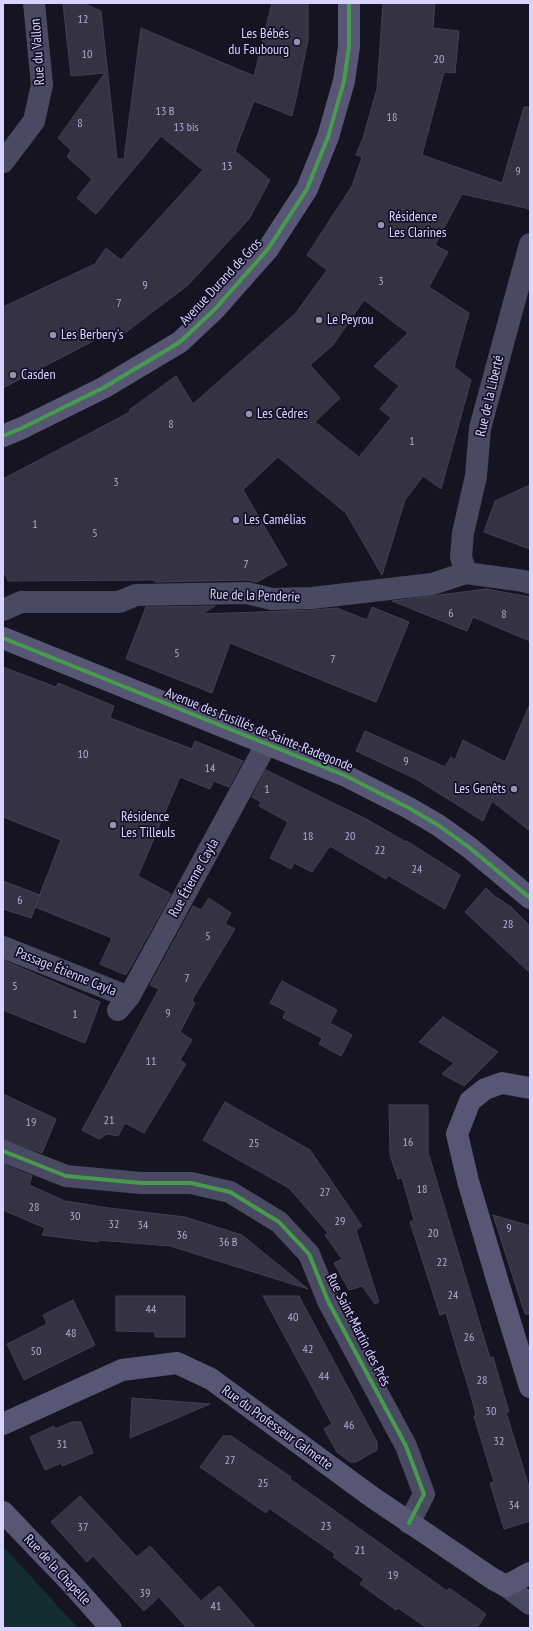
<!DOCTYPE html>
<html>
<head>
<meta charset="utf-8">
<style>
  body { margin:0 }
  #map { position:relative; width:533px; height:1631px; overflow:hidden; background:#161421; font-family:"PT Sans Narrow",sans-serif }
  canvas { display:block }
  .frame { position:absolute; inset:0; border:4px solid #d9d4ff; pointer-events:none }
</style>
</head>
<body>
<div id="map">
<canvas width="533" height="1631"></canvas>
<div class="frame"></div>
</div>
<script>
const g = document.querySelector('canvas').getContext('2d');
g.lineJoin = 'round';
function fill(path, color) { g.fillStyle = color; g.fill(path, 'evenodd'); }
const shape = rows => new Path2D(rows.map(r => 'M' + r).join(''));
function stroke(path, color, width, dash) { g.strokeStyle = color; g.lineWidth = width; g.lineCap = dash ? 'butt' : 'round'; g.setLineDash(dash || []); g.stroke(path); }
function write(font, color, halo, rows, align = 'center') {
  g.font = font + ' "PT Sans Narrow",sans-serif'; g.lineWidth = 3.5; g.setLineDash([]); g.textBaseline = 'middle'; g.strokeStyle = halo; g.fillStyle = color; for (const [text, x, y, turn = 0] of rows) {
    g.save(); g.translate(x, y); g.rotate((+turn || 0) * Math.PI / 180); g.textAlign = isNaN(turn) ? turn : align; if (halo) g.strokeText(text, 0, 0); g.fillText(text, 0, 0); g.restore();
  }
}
fill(shape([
  [3,1546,78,1628,3,1628]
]), '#132c2d');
const building = shape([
  [83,3,101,11,117,159,124,159,141,28,254,76,272,3,308,3,308,40,297,94,292,116,254,101,235,151,270,180,249,219,188,285,121,336,116,329,3,388,3,307,95,264,106,248,121,260,203,170,161,136,96,214,77,198,92,179,67,157,71,150,58,138,105,73,71,76,63,4,83,3],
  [383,3,435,3,433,28,459,31,455,73,444,72,422,155,502,183,524,107,530,107,530,209,462,194,435,245,448,252,429,287,469,313,454,367,471,380,441,489,423,476,405,500,382,575,346,513,278,457,243,490,287,565,257,582,247,580,155,582,156,580,8,581,3,570,3,479,130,412,129,410,176,376,193,404,296,313,327,270,307,255,352,186,362,157,356,155,363,138,377,89,383,3],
  [364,300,408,333,374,366,399,386,380,409,391,418,359,457,315,422,340,398,310,365,333,345,364,300],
  [530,485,530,549,484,532,495,501,530,485],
  [486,589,530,597,530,641,473,617,467,631,392,601,486,589],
  [215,606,202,614,312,610,337,608,367,620,372,607,409,622,376,702,230,643,212,693,126,659,146,607,215,606],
  [3,667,56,687,58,683,114,706,110,718,192,749,195,741,243,761,229,787,214,781,210,789,180,777,138,876,171,894,126,975,100,964,112,938,35,907,61,840,3,817,3,667],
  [530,704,530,831,492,801,483,821,416,779,356,751,365,731,445,767,451,757,455,760,463,740,505,762,530,704],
  [266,770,368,820,406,842,407,841,460,875,445,909,388,875,386,879,330,846,312,872,294,863,291,869,270,858,288,822,259,806,261,802,252,797,266,770],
  [3,881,40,895,31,918,3,909,3,881],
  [486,888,493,895,511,907,530,926,530,973,465,912,486,888],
  [209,898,231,913,225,924,235,929,192,1000,195,1003,180,1032,192,1040,180,1060,186,1064,144,1133,125,1123,118,1136,107,1134,99,1139,82,1130,159,989,150,985,193,906,201,910,209,898],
  [3,960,100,1002,85,1043,3,1010,3,960],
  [282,981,337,1010,330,1023,352,1035,341,1056,319,1044,323,1037,322,1038,283,1018,286,1011,270,1003,282,981],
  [443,1017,498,1052,464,1086,442,1074,454,1063,419,1042,443,1017],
  [3,1094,56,1119,42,1153,3,1139,3,1094],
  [225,1102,310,1150,362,1226,356,1230,379,1302,375,1304,362,1286,349,1290,334,1263,342,1259,325,1235,328,1233,289,1188,203,1140,225,1102],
  [389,1105,428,1105,428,1152,483,1335,490,1358,493,1357,509,1412,506,1412,530,1490,530,1521,504,1529,490,1483,494,1482,474,1416,476,1415,471,1396,454,1340,446,1313,440,1315,410,1222,414,1220,402,1178,398,1179,390,1155,389,1105],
  [3,1164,32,1176,29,1185,65,1201,109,1208,185,1217,242,1235,308,1289,170,1246,98,1240,98,1242,42,1235,45,1228,3,1210,3,1164],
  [493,1215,530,1226,530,1314,525,1314,493,1215],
  [116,1296,185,1296,185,1337,155,1337,155,1332,116,1331,116,1296],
  [263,1296,299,1296,377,1442,377,1450,356,1462,350,1462,337,1452,324,1429,332,1424,263,1296],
  [73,1300,95,1345,24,1380,7,1344,47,1324,43,1315,73,1300],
  [132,1398,210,1404,130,1438,132,1398],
  [72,1422,81,1422,93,1453,62,1466,61,1463,45,1470,30,1437,54,1426,55,1429,72,1422],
  [223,1436,231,1436,291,1477,290,1479,447,1591,449,1588,486,1614,477,1628,427,1628,398,1608,396,1610,360,1584,364,1579,333,1557,335,1554,269,1508,266,1513,200,1467,223,1436],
  [80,1496,137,1557,150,1546,201,1601,219,1586,256,1628,187,1628,159,1597,144,1611,93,1556,87,1562,51,1522,80,1496]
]);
fill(building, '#343243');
stroke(building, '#433f54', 1);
stroke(shape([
  [3,162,34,121,42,85,34,3],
  [466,573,461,557,463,533,476,476,480,428,530,244],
  [3,610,21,602,119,602,136,595,247,593,272,599,312,598,432,584,466,573,524,581,530,583],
  [3,947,129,997],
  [118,1010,129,997,267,743],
  [3,1151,66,1176,141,1183,191,1183,230,1192,279,1222,309,1254,328,1301,406,1446,424,1494,409,1523],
  [506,1586,530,1604]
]), '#4a4962', 22);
stroke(shape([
  [3,436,22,428,103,388,180,342,215,309,268,249,307,189,328,137,344,81,349,47,349,3],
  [3,638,344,775,409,808,438,825,470,848,530,898],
  [530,1088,502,1083,485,1089,470,1101,457,1134,468,1181,500,1289,530,1387],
  [3,1424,122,1370,177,1363,211,1379,372,1497,493,1579,506,1586,530,1573],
  [3,1512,72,1584,111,1628]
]), '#575674', 22);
stroke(shape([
  [3,436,22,428,103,388,180,342,215,309,268,249,307,189,328,137,344,81,349,47,349,3],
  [3,638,344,775,409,808,438,825,470,848,530,898],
  [3,1151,66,1176,141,1183,191,1183,230,1192,279,1222,309,1254,328,1301,406,1446,424,1494,409,1523]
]), '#469c4c', 4);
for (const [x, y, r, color] of [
  [297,42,4,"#9591b1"],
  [381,225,4,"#9591b1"],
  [319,320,4,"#9591b1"],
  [53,335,4,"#9591b1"],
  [13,375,4,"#9591b1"],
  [249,414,4,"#9591b1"],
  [236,520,4,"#9591b1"],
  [514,789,4,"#9591b1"],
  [113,825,4,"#9591b1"]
]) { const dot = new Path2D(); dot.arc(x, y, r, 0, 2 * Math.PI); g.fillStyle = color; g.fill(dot); stroke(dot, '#130f26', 1.5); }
write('12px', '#b0acd0', null, [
  ["12",83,20],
  ["10",87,55],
  ["20",439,60],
  ["13 B",165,112],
  ["18",392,118],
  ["8",80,124],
  ["13 bis",186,128],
  ["13",227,167],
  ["9",518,172],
  ["3",381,282],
  ["9",145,286],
  ["7",119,304],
  ["8",171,425],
  ["1",412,442],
  ["3",116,483],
  ["1",35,525],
  ["5",95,534],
  ["7",246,565],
  ["6",451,614],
  ["8",504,615],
  ["5",177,654],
  ["7",333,660],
  ["10",83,755],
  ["9",406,762],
  ["14",210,769],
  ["1",267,790],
  ["18",308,837],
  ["20",350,837],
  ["22",380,851],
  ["24",417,870],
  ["6",20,901],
  ["28",508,925],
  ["5",208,937],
  ["7",187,979],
  ["5",15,987],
  ["9",168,1014],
  ["1",75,1015],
  ["11",151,1062],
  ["21",109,1121],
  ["19",31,1123],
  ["16",408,1143],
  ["25",254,1144],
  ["18",422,1190],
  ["27",325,1193],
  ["28",34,1208],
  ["30",75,1217],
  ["29",340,1222],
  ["32",114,1225],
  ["34",143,1226],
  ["9",509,1229],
  ["20",433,1234],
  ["36",182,1236],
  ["36 B",228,1243],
  ["22",442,1263],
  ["24",453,1296],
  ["44",151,1310],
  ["40",293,1318],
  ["48",71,1334],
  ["26",469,1338],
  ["42",308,1350],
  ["50",36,1352],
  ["44",324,1377],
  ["28",482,1381],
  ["30",491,1412],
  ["46",349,1426],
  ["32",499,1442],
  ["31",62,1445],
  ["27",230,1461],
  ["25",263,1484],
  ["34",514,1506],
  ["23",326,1527],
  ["37",83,1528],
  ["21",360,1551],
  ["19",393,1576],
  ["39",145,1594],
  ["41",216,1607]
]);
write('14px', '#d9d4ff', '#130f26', [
  ["Les Bébés",289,34,"right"],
  ["du Faubourg",289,50,"right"],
  ["Résidence",389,217],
  ["Les Clarines",389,233],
  ["Le Peyrou",327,320],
  ["Les Berbery's",61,335],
  ["Casden",21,375],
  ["Les Cèdres",257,414],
  ["Les Camélias",244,520],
  ["Les Genêts",506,789,"right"],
  ["Résidence",121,817],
  ["Les Tilleuls",121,833]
], 'left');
write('14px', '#d9d4ff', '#130f26', [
  ["Rue du Vallon",38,52,-94],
  ["Avenue Durand de Gros",221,282,-47],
  ["Rue de la Liberté",490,396,-77],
  ["Rue de la Penderie",255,596,2],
  ["Avenue des Fusillés de Sainte-Radegonde",259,730,22],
  ["Rue Étienne Cayla",194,878,-61],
  ["Passage Étienne Cayla",66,972,22],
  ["Rue Saint-Martin des Prés",358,1330,63],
  ["Rue du Professeur Calmette",277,1428,36],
  ["Rue de la Chapelle",57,1570,47]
]);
</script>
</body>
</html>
